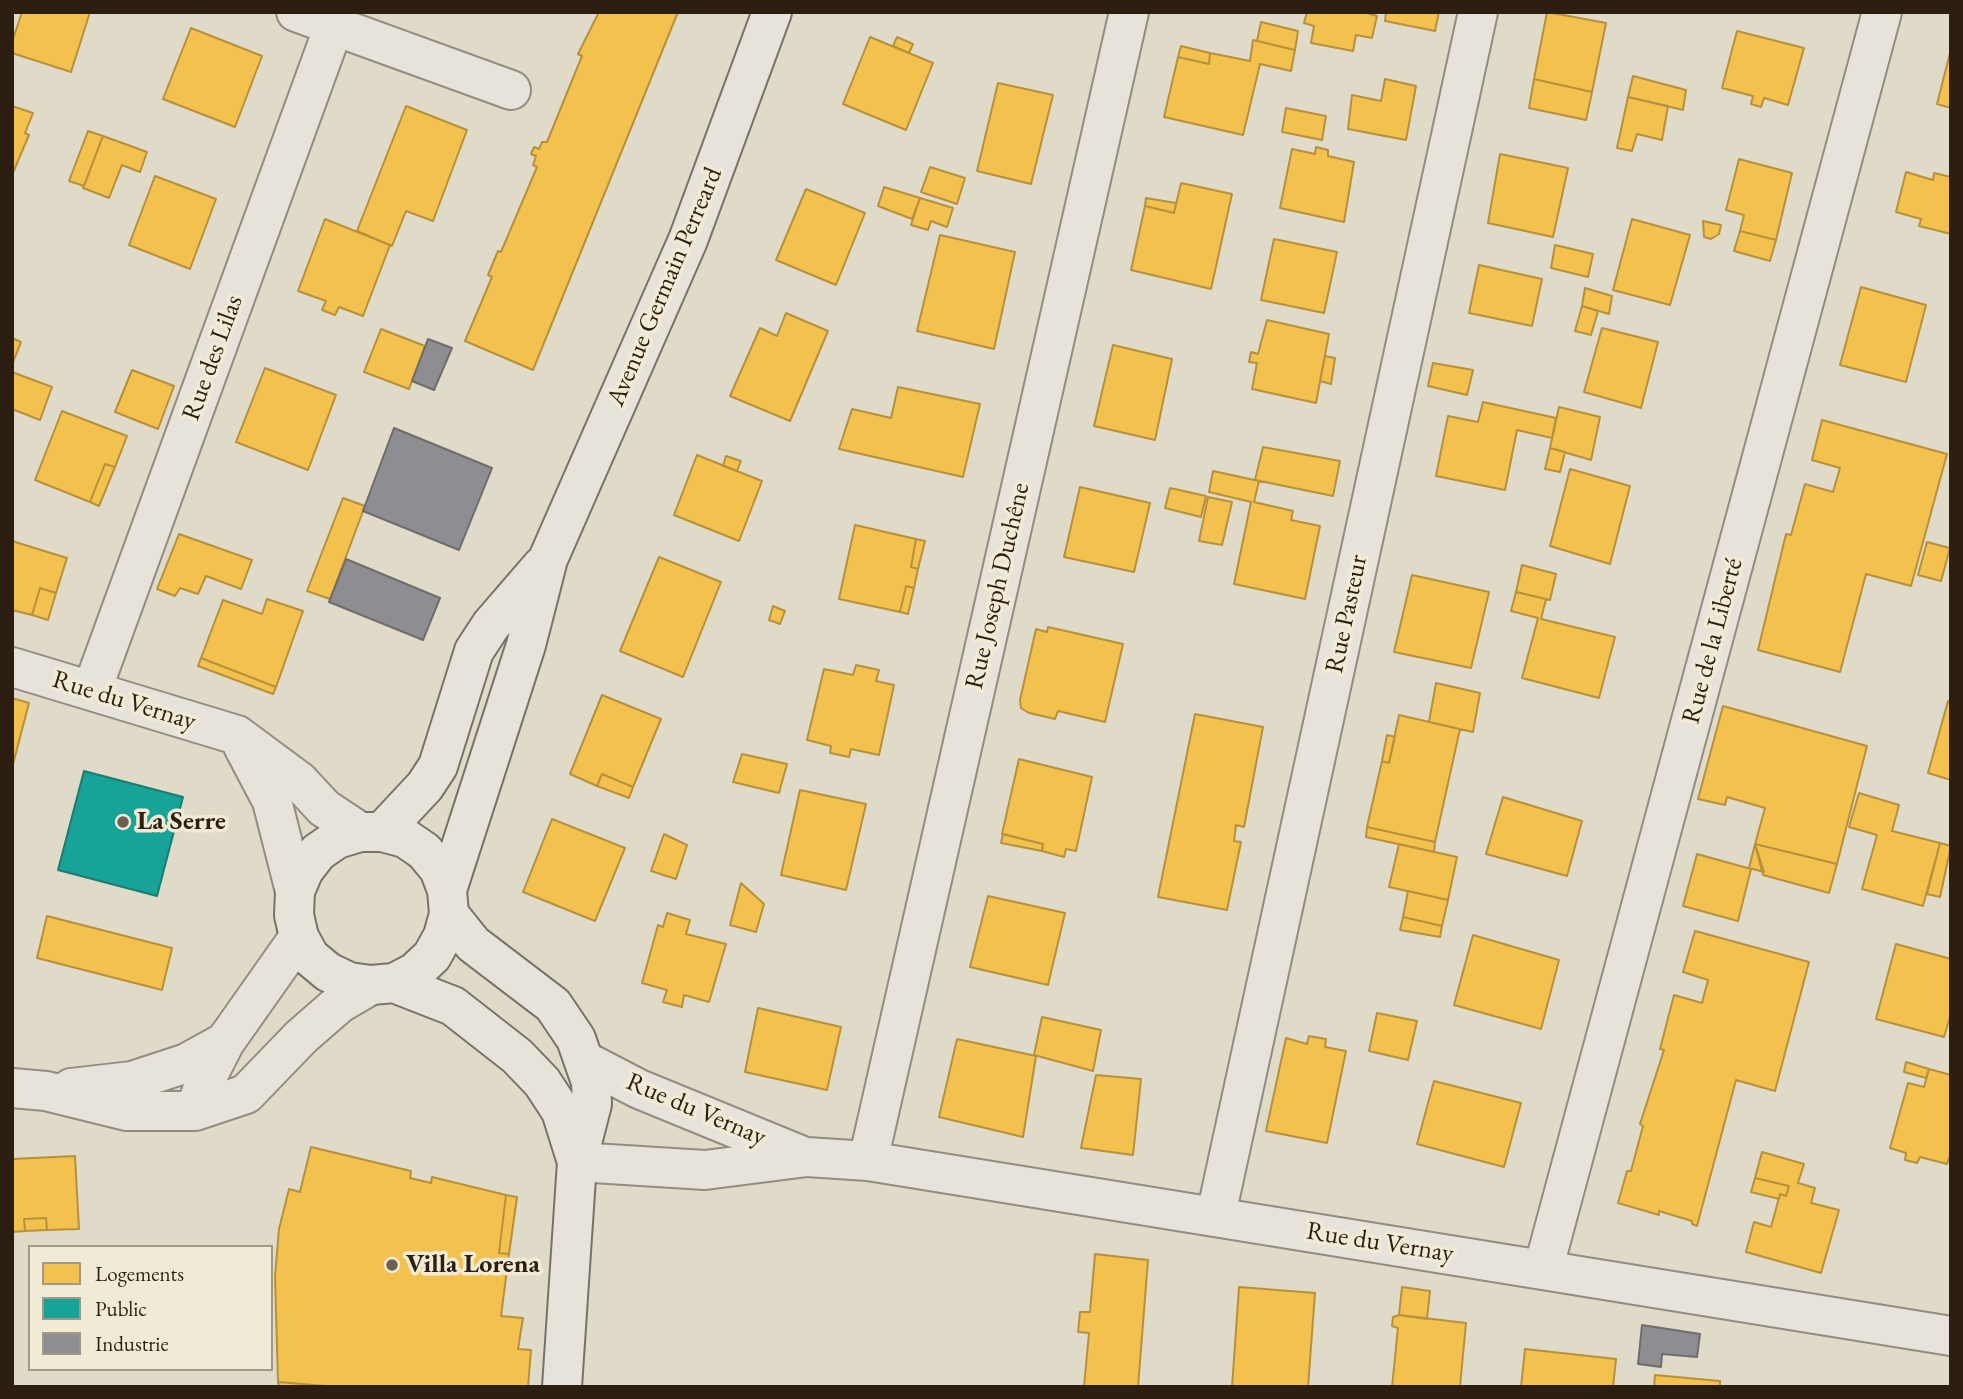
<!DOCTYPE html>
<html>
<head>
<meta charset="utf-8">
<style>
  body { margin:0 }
  #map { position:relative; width:1963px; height:1399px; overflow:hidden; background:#e0dac9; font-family:"EB Garamond",serif }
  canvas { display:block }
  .frame { position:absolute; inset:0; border:14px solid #2c1e10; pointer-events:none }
  .legend { position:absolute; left:28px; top:1245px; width:245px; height:126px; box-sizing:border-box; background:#f1ead5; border:2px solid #a29886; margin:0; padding:9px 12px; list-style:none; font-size:21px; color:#2c1e10 }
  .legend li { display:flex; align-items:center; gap:14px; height:35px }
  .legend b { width:35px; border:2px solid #a29886 }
</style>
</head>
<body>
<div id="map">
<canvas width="1963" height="1399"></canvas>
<div class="frame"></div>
<ul class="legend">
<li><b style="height:19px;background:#f2c14e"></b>Logements</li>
<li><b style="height:19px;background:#17a398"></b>Public</li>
<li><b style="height:19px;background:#8d8d92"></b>Industrie</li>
</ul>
</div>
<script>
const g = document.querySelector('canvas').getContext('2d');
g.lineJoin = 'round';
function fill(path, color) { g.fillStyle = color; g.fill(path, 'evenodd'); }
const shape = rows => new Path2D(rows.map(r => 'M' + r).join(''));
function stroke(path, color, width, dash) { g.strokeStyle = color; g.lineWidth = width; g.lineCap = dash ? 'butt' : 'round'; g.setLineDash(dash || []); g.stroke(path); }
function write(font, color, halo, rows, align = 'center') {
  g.font = font + ' "EB Garamond",serif'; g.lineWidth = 7; g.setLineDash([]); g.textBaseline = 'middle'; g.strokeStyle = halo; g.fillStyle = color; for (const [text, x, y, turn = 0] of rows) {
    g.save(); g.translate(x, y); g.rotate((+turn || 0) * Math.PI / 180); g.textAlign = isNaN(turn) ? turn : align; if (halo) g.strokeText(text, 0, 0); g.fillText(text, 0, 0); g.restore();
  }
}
const homes = shape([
  [22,12,90,12,71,72,12,53,12,42,22,12],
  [599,12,678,12,533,370,465,341,492,277,488,275,498,251,501,252,537,167,533,165,536,156,531,154,534,147,539,149,542,142,547,142,582,56,578,54,599,12],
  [1307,12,1363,12,1377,16,1372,38,1356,35,1353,51,1311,43,1314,26,1304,23,1307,12],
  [1386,12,1439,12,1435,31,1385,21,1386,12],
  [1547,12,1606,23,1592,92,1534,79,1547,12],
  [1261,22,1298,31,1295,50,1257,41,1261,22],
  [191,28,262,56,235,127,163,99,191,28],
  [1737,31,1804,48,1788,105,1764,98,1761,107,1751,104,1753,96,1722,88,1737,31],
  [870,37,933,63,906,130,843,104,870,37],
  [897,37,913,44,909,53,893,46,897,37],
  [1253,40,1295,50,1291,71,1260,64,1243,135,1164,117,1178,57,1209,64,1210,53,1250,61,1253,40],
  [1181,46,1210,53,1209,64,1178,57,1181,46],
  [1951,49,1951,108,1937,104,1951,49],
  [1633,76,1686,90,1683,110,1628,97,1633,76],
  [1385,79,1416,86,1406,140,1348,129,1352,95,1381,101,1385,79],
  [1534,79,1592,92,1586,120,1529,108,1534,79],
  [998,83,1053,95,1031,184,977,171,998,83],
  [1628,97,1668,106,1662,140,1637,134,1632,151,1617,148,1628,97],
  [12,106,33,113,25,133,29,135,12,175,12,106],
  [406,106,467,130,433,221,406,211,392,246,357,231,406,106],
  [1286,108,1326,116,1322,140,1282,132,1286,108],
  [88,131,103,136,84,186,69,181,88,131],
  [103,136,147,152,140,172,122,165,109,198,83,188,103,136],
  [1316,147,1328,150,1328,156,1354,162,1344,222,1280,208,1292,149,1315,154,1316,147],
  [1500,154,1568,168,1553,237,1488,223,1500,154],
  [1739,159,1792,173,1776,240,1740,231,1744,215,1726,210,1739,159],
  [930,167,965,178,957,204,921,192,930,167],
  [1906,172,1933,180,1934,173,1951,177,1951,234,1919,226,1921,219,1896,212,1906,172],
  [155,176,216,199,190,269,129,245,155,176],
  [1181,183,1232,194,1211,289,1131,270,1145,206,1174,213,1181,183],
  [884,187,920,198,912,219,878,206,884,187],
  [806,189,865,213,836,285,776,260,806,189],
  [920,198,953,208,947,227,931,221,928,230,911,225,920,198],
  [1146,198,1176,203,1174,213,1145,206,1146,198],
  [325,219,390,245,363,316,339,307,335,315,322,310,326,301,298,291,325,219],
  [1632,219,1690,235,1670,305,1613,290,1632,219],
  [1703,221,1721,225,1719,234,1711,239,1704,237,1703,221],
  [1740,231,1776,240,1770,261,1734,251,1740,231],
  [940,235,1015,252,994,349,917,331,940,235],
  [1274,239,1337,252,1324,313,1261,300,1274,239],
  [1555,245,1593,254,1588,277,1551,268,1555,245],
  [1479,265,1542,279,1532,326,1469,313,1479,265],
  [1861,287,1926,305,1906,382,1840,365,1861,287],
  [1585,288,1612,296,1609,314,1582,306,1585,288],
  [1582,306,1598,311,1591,335,1575,331,1582,306],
  [786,313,828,331,790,421,730,396,760,328,777,336,786,313],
  [1267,320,1329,334,1316,403,1252,389,1257,363,1249,362,1251,352,1258,354,1267,320],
  [1602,328,1658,342,1641,408,1584,392,1602,328],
  [381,329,425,346,409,389,364,372,381,329],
  [12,338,21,342,12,365,12,338],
  [1113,345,1172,359,1155,440,1094,426,1113,345],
  [1325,356,1335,358,1331,384,1320,381,1325,356],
  [1433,363,1473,370,1467,395,1428,386,1433,363],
  [265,368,336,395,308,470,236,442,265,368],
  [132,370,174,386,158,429,115,412,132,370],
  [12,372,52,387,40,420,12,409,12,372],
  [898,387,980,404,963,477,839,449,852,409,891,418,898,387],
  [1483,402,1556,418,1552,438,1517,430,1505,490,1436,476,1448,416,1478,422,1483,402],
  [1559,407,1600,417,1591,460,1550,448,1559,407],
  [62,411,127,436,115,467,105,464,90,502,35,480,62,411],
  [1822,420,1947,454,1911,586,1866,574,1840,672,1758,650,1786,534,1791,535,1805,484,1833,492,1840,468,1812,460,1822,420],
  [1263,447,1340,461,1333,496,1255,480,1263,447],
  [1550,448,1565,452,1560,472,1545,469,1550,448],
  [697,455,762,481,739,541,674,515,697,455],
  [726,456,741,461,737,471,723,466,726,456],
  [105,464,115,467,99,506,90,502,105,464],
  [1570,469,1630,486,1610,564,1550,546,1570,469],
  [1213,471,1259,481,1254,502,1293,511,1291,520,1320,526,1305,599,1234,584,1251,502,1209,492,1213,471],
  [1080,487,1150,503,1134,572,1064,557,1080,487],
  [1170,488,1206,496,1201,517,1165,508,1170,488],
  [1208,497,1232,502,1222,545,1199,541,1208,497],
  [343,498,365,506,330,599,307,591,343,498],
  [855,525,916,539,911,567,918,569,914,588,906,586,900,612,839,599,855,525],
  [179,534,252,560,241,589,206,576,198,594,180,588,175,596,157,589,179,534],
  [916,539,925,541,918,569,911,567,916,539],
  [12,541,67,558,56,593,40,588,32,615,12,610,12,541],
  [1927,542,1950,548,1941,581,1918,575,1927,542],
  [659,557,721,582,683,677,620,651,659,557],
  [1522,565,1556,574,1550,600,1516,592,1522,565],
  [1412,575,1489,592,1471,668,1394,652,1412,575],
  [906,586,914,588,908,614,900,612,906,586],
  [40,588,56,593,48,620,32,615,40,588],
  [1516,592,1546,599,1541,619,1615,637,1599,698,1522,678,1538,618,1511,611,1516,592],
  [267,599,303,611,276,687,201,658,223,600,262,614,267,599],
  [773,606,785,611,780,624,769,620,773,606],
  [1048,627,1123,644,1105,722,1058,711,1055,719,1029,713,1021,708,1020,700,1036,629,1047,632,1048,627],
  [201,658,276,687,273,694,198,666,201,658],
  [856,665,879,670,876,681,894,685,879,755,851,749,849,757,830,753,831,746,807,740,824,669,853,675,856,665],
  [1436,683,1480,693,1473,732,1429,722,1436,683],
  [602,695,661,719,633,787,602,774,597,786,570,774,602,695],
  [12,698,29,703,12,768,12,698],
  [1948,701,1951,702,1951,780,1928,773,1948,701],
  [1723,706,1867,746,1837,864,1755,844,1765,808,1727,797,1725,805,1698,799,1723,706],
  [1195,714,1263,727,1244,827,1236,825,1234,841,1241,842,1227,910,1158,897,1195,714],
  [1399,715,1460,729,1435,842,1367,827,1382,761,1389,763,1399,715],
  [1387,735,1395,737,1389,763,1382,761,1387,735],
  [742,754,787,764,779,793,733,782,742,754],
  [1019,759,1092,777,1076,851,1066,849,1064,857,1042,851,1043,844,1002,834,1019,759],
  [602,774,633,787,629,798,597,786,602,774],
  [800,790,866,804,846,890,781,875,800,790],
  [1859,793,1899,805,1892,831,1940,843,1923,906,1862,889,1877,835,1849,827,1859,793],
  [1503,797,1582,821,1567,876,1486,854,1503,797],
  [552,819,625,848,595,921,523,892,552,819],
  [1367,827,1435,842,1434,852,1366,837,1367,827],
  [664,834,687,845,676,879,651,871,664,834],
  [1003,834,1043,844,1042,851,1001,843,1003,834],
  [1940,843,1951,846,1940,897,1927,894,1940,843],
  [1399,844,1457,857,1448,900,1389,887,1399,844],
  [1755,844,1764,872,1749,868,1755,844],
  [1755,844,1837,864,1829,893,1763,875,1755,844],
  [1697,854,1751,869,1738,921,1683,906,1697,854],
  [741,883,764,904,756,932,730,925,741,883],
  [1408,891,1448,900,1442,926,1403,917,1408,891],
  [988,896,1065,913,1048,985,970,967,988,896],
  [667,913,690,920,686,934,726,944,709,1002,684,995,682,1007,663,1002,667,990,642,983,658,925,663,927,667,913],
  [47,916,172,948,162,990,37,958,47,916],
  [1403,917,1442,926,1440,937,1400,930,1403,917],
  [1695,931,1809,962,1775,1091,1736,1080,1697,1226,1692,1224,1692,1221,1659,1211,1659,1215,1618,1203,1627,1171,1631,1171,1643,1126,1640,1124,1664,1050,1660,1049,1674,995,1702,1003,1708,980,1683,972,1695,931],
  [1473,935,1559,960,1541,1029,1454,1005,1473,935],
  [1896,944,1951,959,1951,1014,1944,1037,1876,1019,1896,944],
  [758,1008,841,1027,827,1090,745,1072,758,1008],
  [1377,1013,1417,1021,1408,1060,1369,1051,1377,1013],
  [1042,1017,1101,1030,1093,1071,1034,1055,1042,1017],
  [1309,1036,1326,1039,1325,1047,1346,1051,1327,1143,1266,1131,1286,1038,1307,1044,1309,1036],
  [957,1039,1036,1056,1023,1137,939,1117,957,1039],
  [1906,1062,1929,1069,1926,1078,1904,1072,1906,1062],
  [1929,1069,1951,1075,1951,1152,1947,1164,1920,1157,1917,1163,1905,1160,1906,1153,1890,1148,1908,1083,1924,1087,1929,1069],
  [1096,1075,1141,1079,1133,1155,1081,1148,1096,1075],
  [1434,1081,1521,1103,1504,1167,1417,1144,1434,1081],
  [311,1147,411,1171,410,1178,431,1183,432,1177,506,1195,499,1253,509,1254,501,1316,523,1318,518,1349,531,1350,528,1387,337,1387,278,1382,275,1276,279,1229,289,1189,300,1192,311,1147],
  [1762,1152,1804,1164,1798,1183,1815,1188,1811,1203,1839,1210,1821,1273,1746,1252,1754,1222,1771,1227,1780,1194,1786,1196,1789,1186,1755,1178,1762,1152],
  [75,1156,79,1229,47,1230,46,1218,24,1219,25,1231,12,1232,12,1159,75,1156],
  [1755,1178,1789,1186,1786,1196,1780,1194,1779,1199,1751,1192,1755,1178],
  [506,1195,517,1197,509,1254,499,1253,506,1195],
  [46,1218,47,1230,25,1231,24,1219,46,1218],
  [1095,1254,1148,1260,1138,1387,1084,1387,1089,1333,1078,1332,1080,1312,1090,1312,1095,1254],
  [1239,1287,1315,1293,1308,1387,1232,1387,1239,1287],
  [1402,1287,1430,1291,1427,1319,1399,1315,1402,1287],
  [1399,1315,1466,1323,1460,1387,1392,1387,1398,1328,1392,1326,1393,1317,1399,1315],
  [1525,1349,1616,1359,1613,1387,1521,1387,1525,1349],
  [1655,1375,1720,1381,1720,1387,1654,1387,1655,1375],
  [278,1382,337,1387,279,1387,278,1382]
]);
fill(homes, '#f2c14e');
stroke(homes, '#b7903b', 2);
const public = shape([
  [84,771,183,797,157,896,58,870,84,771]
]);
fill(public, '#17a398');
stroke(public, '#1d7b6f', 2);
const industry = shape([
  [428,339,452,348,434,390,412,381,428,339],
  [394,428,492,468,459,550,363,511,394,428],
  [346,559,440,598,423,640,329,602,346,559],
  [1642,1325,1700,1334,1697,1357,1662,1354,1661,1367,1638,1364,1642,1325]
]);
fill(industry, '#8d8d92');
stroke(industry, '#706c6b', 2);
const street = shape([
  [296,12,511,90],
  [12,667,237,735,299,781,324,808,360,832],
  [92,690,334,26],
  [243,746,272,801,295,891],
  [585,1061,639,1089,805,1157],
  [12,1088,46,1091,127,1111,195,1111,246,1094,301,1037,340,1003,371,985],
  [71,1088,132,1081,187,1063,225,1042],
  [195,1111,205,1081,225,1042,299,937],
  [868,1161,1129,12],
  [577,1162,705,1170,807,1157,868,1161,1951,1336],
  [1216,1215,1478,12],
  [1543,1270,1882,12]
]);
const secondary = shape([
  [382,832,425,786,438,766,474,651,491,625,542,566],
  [447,890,439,869,424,851,405,838,382,832,360,832,337,839,318,852,304,870,295,891,294,915,299,937,310,957,328,972,349,982,371,985,394,983,415,972,432,956,443,936,449,914,447,890,526,645,548,559,688,240,772,12],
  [449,914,473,944,553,1005,576,1039,591,1082,592,1104,577,1162,562,1387],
  [394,983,453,1006,517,1056,542,1082,561,1111,577,1162]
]);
stroke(street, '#928c81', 42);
stroke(secondary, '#787368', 42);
stroke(street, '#e7e3db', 38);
stroke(secondary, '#e7e3db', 38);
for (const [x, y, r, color] of [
  [123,822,7,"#6b6051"],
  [392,1265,7,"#6b6051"]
]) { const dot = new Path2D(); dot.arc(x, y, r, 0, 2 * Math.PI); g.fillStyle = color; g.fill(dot); stroke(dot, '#f1ead5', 2.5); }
write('26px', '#2c1e10', '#f1ead5', [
  ["Avenue Germain Perreard",665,287,-67],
  ["Rue des Lilas",213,358,-70],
  ["Rue Joseph Duchêne",998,586,-77],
  ["Rue Pasteur",1347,614,-78],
  ["Rue de la Liberté",1713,641,-75],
  ["Rue du Vernay",124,701,17],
  ["Rue du Vernay",696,1110,23],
  ["Rue du Vernay",1380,1243,9]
]);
write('bold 26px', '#2c1e10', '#f1ead5', [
  ["La Serre",137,822],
  ["Villa Lorena",406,1265]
], 'left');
</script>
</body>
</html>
